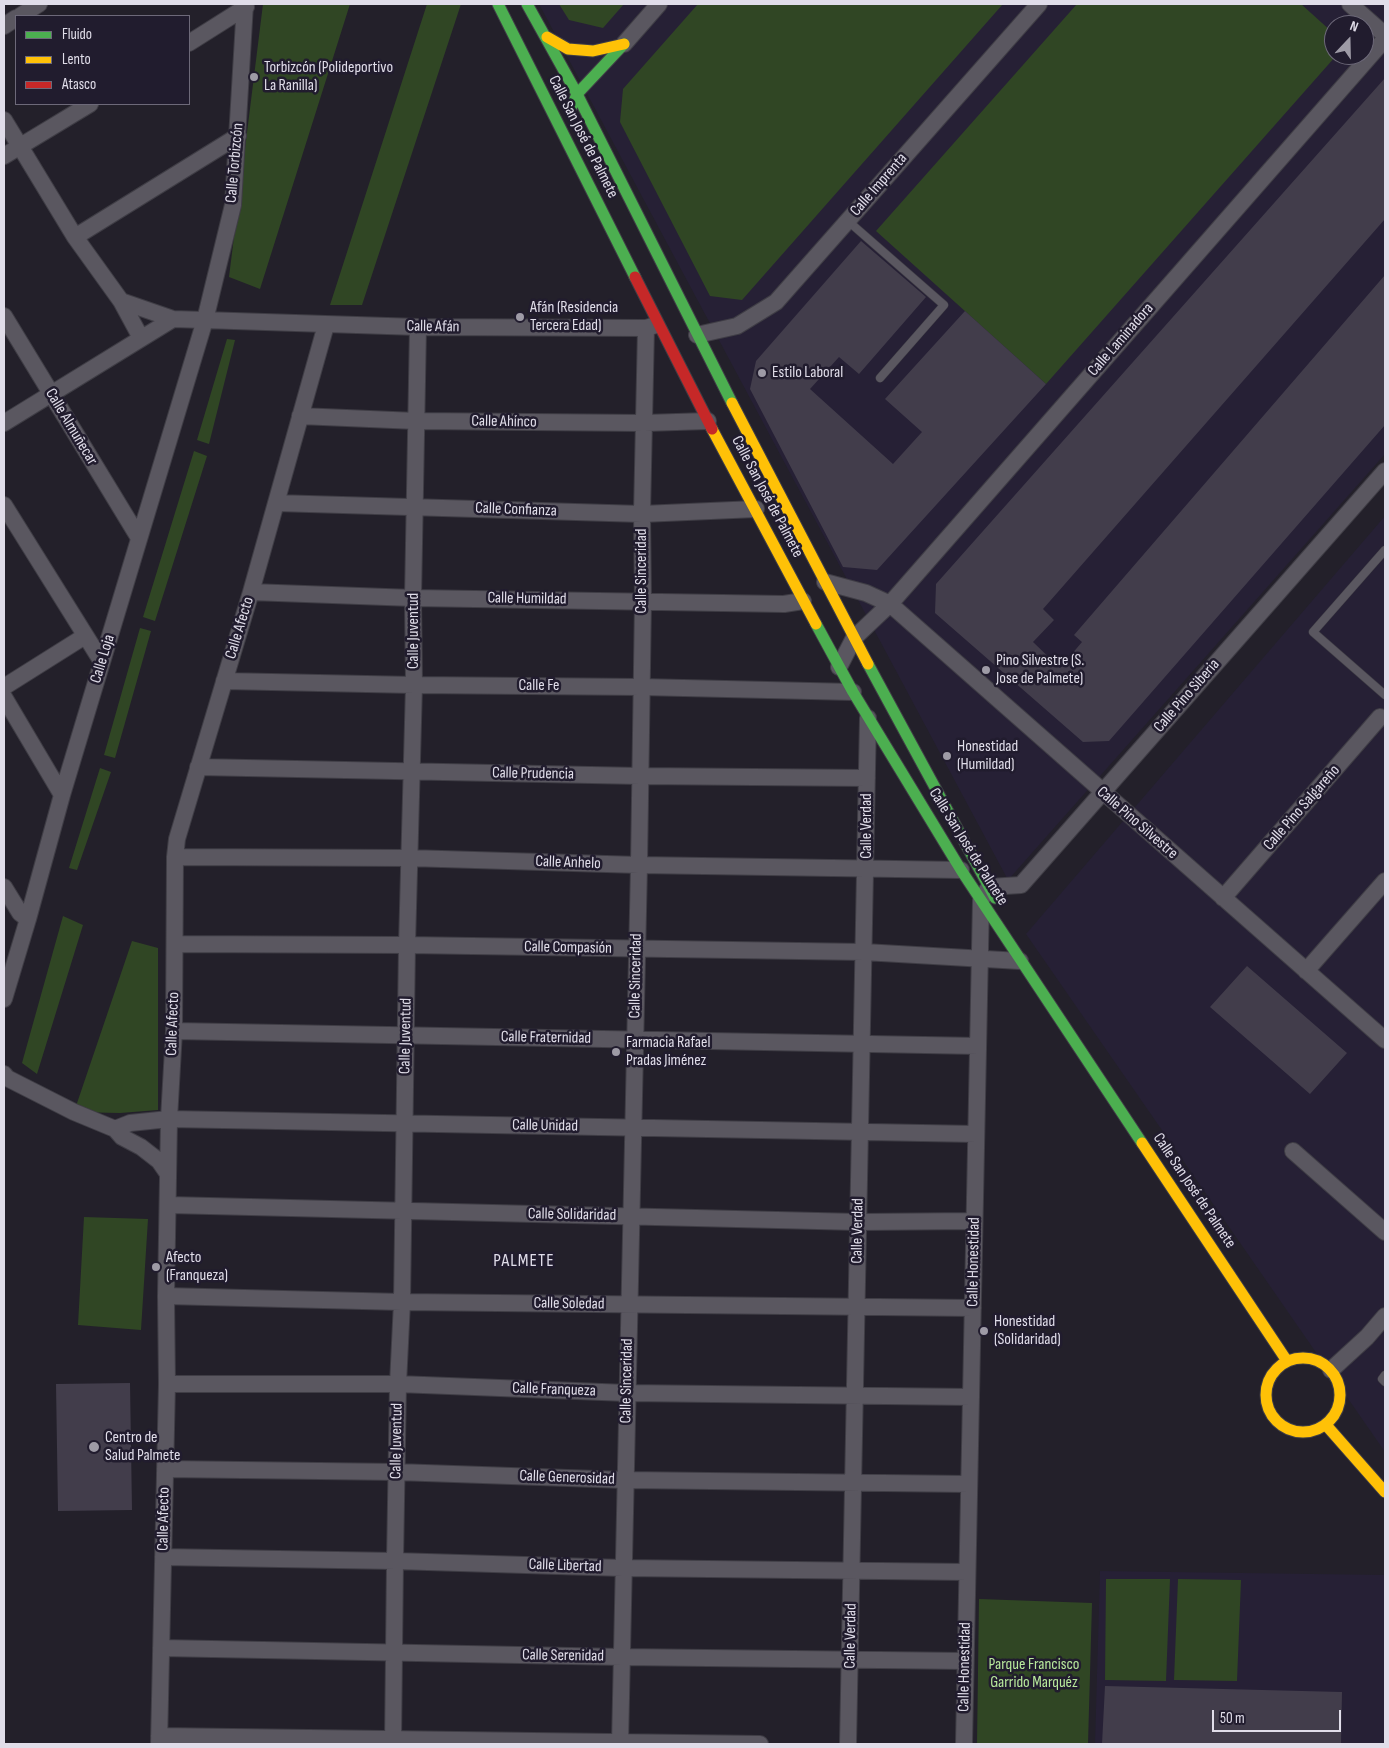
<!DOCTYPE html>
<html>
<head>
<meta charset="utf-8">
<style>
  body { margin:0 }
  #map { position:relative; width:1389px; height:1748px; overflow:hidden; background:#23202a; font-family:"Sofia Sans Condensed",sans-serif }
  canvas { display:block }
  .frame { position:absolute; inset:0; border:5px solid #e0dde9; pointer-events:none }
  .legend { position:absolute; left:15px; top:15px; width:175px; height:90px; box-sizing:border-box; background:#211c2e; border:1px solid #6d6979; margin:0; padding:6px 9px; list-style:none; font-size:15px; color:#e0dde9 }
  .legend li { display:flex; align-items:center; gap:10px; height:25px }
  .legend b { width:25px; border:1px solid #6d6979 }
  .north { position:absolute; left:1324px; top:15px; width:50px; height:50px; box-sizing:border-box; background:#211c2e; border:1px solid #6d6979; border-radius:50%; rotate:21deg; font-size:14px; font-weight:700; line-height:20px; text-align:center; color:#e0dde9 }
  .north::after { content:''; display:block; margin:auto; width:18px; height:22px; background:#9e9ba6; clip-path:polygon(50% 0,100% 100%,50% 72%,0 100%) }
  .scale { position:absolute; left:1212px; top:1710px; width:129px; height:22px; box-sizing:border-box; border:2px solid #e0dde9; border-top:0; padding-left:6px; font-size:15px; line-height:18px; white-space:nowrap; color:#e0dde9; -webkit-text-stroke:4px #211c2e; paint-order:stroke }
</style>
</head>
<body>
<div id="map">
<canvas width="1389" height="1748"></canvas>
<div class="frame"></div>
<ul class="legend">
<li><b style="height:6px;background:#4caf50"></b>Fluido</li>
<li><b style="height:6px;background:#ffc107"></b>Lento</li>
<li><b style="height:6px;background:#c62828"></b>Atasco</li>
</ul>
<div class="north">N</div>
<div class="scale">50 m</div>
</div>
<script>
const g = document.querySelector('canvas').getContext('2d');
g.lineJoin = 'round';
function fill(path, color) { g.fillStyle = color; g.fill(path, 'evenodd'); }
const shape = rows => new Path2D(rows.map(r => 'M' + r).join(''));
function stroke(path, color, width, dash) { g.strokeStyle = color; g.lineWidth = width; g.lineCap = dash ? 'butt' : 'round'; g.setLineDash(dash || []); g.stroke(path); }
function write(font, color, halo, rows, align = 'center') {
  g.font = font + ' "Sofia Sans Condensed",sans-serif'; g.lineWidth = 5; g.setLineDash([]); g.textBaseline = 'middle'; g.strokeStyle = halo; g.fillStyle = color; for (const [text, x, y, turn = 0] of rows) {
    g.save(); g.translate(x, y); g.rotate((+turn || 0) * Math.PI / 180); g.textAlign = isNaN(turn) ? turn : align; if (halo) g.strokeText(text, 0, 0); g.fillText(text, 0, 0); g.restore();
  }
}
fill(shape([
  [539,4,1385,4,1385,454,1008,880],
  [1334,25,1364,25,1364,55,1334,55],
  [1385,516,1385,1452,1026,934],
  [1100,1571,1385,1575,1385,1744,1095,1744]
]), '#262035');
fill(shape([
  [263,4,350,4,260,289,229,277],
  [427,4,461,4,362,305,330,305],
  [559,4,624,4,603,28,569,20],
  [698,4,1003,4,742,300,710,296,620,122,623,89],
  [1077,4,1301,4,1332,32,1335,57,1046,384,876,231],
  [227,339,235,340,209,444,197,440],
  [194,451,207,456,155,621,143,617],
  [140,628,151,631,115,758,104,755],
  [100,768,111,772,77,870,69,868],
  [63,916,83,925,37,1074,22,1063],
  [132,941,158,948,158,1110,120,1113,74,1112],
  [84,1217,148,1219,141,1330,78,1325],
  [1106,1579,1170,1579,1166,1681,1105,1680],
  [1178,1579,1241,1580,1237,1681,1174,1680],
  [979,1599,1092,1603,1088,1744,977,1744]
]), '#304624');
fill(shape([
  [1385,78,1385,219,1043,609,1054,620,1033,642,1060,668,1082,642,1074,635,1385,275,1385,425,1109,741,1083,742,935,613,936,584],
  [861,241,926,297,859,374,839,357,810,389,893,464,922,432,885,399,965,311,1046,384,877,570,843,567,750,389,756,361],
  [1247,966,1347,1053,1310,1094,1210,1007],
  [130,1383,132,1510,58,1511,56,1384],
  [1105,1686,1342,1692,1341,1744,1102,1744]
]), '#423d4b');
const lane = shape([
  [848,221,944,305,880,378],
  [1385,550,1313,632,1385,695],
  [1385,1375,1382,1379,1385,1382]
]);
const street = shape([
  [1350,4,1385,35],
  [20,16,39,4],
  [4,26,16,18],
  [189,43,246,7],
  [624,44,659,4],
  [4,120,75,237,121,301,141,338],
  [4,156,90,104],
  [75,237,238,136],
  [121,301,173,319,418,327,646,328,656,325],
  [4,316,139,538],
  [697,335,737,326,776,302,1039,4],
  [300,416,416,421,645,423,708,421],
  [4,423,173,319],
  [276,503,642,514,756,509],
  [4,505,102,662],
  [825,582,866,593,890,604,1385,1040],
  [251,592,413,598,784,604,803,601],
  [839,667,854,638,890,604,1385,39],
  [224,681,414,685,641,687,853,692],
  [4,687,85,636],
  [4,697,62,795],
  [198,767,640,776,867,778],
  [175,857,409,858,639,865,961,870],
  [4,887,20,913,28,919],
  [1223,898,1380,717],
  [175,944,407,945,864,952,1020,961],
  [1306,971,1385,881],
  [4,999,28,919,62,795,205,320,233,205,245,4],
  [174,1031,978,1046],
  [4,1074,7,1078,74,1112,115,1129,122,1137,141,1147,159,1161,168,1174],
  [115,1129,130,1123,169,1119,976,1134],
  [1293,1151,1385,1232],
  [169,1205,858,1222,974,1221],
  [166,1296,402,1302,973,1308],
  [1331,1370,1367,1337,1385,1316],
  [167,1384,398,1384,627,1393,971,1397],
  [165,1469,397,1472,625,1480,969,1484],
  [163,1557,395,1561,623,1568,967,1572],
  [161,1648,622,1657,965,1661],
  [159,1736,760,1744],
  [159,1744,167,1384,166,1296,169,1119,174,1031,175,857,177,839,251,592,326,325],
  [393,1744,395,1561,398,1384,402,1302,407,945,414,685,413,598,418,327],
  [620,1744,639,865,643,601,642,514,646,328],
  [848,1744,868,718],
  [964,1744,981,900,989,887,1021,885,1385,471]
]);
const fast = shape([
  [498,4,635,277],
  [527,4,577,94,732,403],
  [572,106,577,94,624,44],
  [816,624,853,692,961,870,1142,1143],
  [868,664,995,898]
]);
const slow = shape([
  [547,37,568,49,593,51,624,44],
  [732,403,868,664],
  [712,429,816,624],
  [1142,1143,1287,1361],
  '1266 1395a37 37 0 1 1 74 0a37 37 0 1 1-74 0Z',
  [1326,1425,1385,1492]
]);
const jam = shape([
  [635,277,712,429]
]);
stroke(lane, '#3f3d45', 9);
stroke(street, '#3f3d45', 18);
stroke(fast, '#3f3d45', 13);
stroke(slow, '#3f3d45', 13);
stroke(jam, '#3f3d45', 13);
stroke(lane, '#5a5760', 8);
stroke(street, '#5a5760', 16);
stroke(fast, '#4caf50', 11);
stroke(slow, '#ffc107', 11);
stroke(jam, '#c62828', 11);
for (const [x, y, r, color] of [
  [254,77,5,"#9e9ba6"],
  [520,317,5,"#9e9ba6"],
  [762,373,5,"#9e9ba6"],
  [986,670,5,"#9e9ba6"],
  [947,756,5,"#9e9ba6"],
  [616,1052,5,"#9e9ba6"],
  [156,1267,5,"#9e9ba6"],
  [984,1331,5,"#9e9ba6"],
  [94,1447,6,"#9e9ba6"]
]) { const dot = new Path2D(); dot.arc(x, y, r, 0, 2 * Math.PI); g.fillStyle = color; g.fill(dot); stroke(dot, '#211c2e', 2); }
write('16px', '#e0dde9', '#211c2e', [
  ["Torbizcón (Polideportivo",264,68],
  ["La Ranilla)",264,86],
  ["Afán (Residencia",530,308],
  ["Tercera Edad)",530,326],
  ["Estilo Laboral",772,373],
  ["Pino Silvestre (S.",996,661],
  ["Jose de Palmete)",996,679],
  ["Honestidad",957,747],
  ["(Humildad)",957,765],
  ["Farmacia Rafael",626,1043],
  ["Pradas Jiménez",626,1061],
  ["Afecto",166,1258],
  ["(Franqueza)",166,1276],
  ["Honestidad",994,1322],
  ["(Solidaridad)",994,1340],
  ["Centro de",105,1438],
  ["Salud Palmete",105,1456]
], 'left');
write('16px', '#e0dde9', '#211c2e', [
  ["Calle San José de Palmete",583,137,63],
  ["Calle Torbizcón",235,163,-85],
  ["Calle Imprenta",879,185,-49],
  ["Calle Afán",433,327,1],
  ["Calle Laminadora",1121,340,-49],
  ["Calle Ahínco",504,422,1],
  ["Calle Almuñecar",71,427,59],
  ["Calle San José de Palmete",767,497,62],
  ["Calle Confianza",516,510,2],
  ["Calle Sinceridad",642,571,-90],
  ["Calle Humildad",527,599,1],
  ["Calle Afecto",240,628,-73],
  ["Calle Juventud",414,631,-90],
  ["Calle Loja",103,659,-73],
  ["Calle Fe",539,686],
  ["Calle Pino Siberia",1187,696,-49],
  ["Calle Prudencia",533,774,1],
  ["Calle Pino Salgareño",1302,808,-49],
  ["Calle Pino Silvestre",1137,823,41],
  ["Calle Verdad",867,826,-90],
  ["Calle San José de Palmete",968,847,58],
  ["Calle Anhelo",568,863,2],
  ["Calle Compasión",568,948,1],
  ["Calle Sinceridad",636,976,-89],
  ["Calle Afecto",173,1024,-88],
  ["Calle Juventud",406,1036,-89],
  ["Calle Fraternidad",546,1038,1],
  ["Calle Unidad",545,1126,1],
  ["Calle San José de Palmete",1194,1191,56],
  ["Calle Solidaridad",572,1215,1],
  ["Calle Verdad",858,1231,-89],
  ["Calle Honestidad",974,1262,-89],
  ["Calle Soledad",569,1304,1],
  ["Calle Sinceridad",627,1381,-89],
  ["Calle Franqueza",554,1390,2],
  ["Calle Juventud",397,1441,-89],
  ["Calle Generosidad",567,1478,2],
  ["Calle Afecto",164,1519,-89],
  ["Calle Libertad",565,1566,2],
  ["Calle Verdad",851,1636,-89],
  ["Calle Serenidad",563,1656,1],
  ["Calle Honestidad",965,1667,-89]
]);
write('16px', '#b8e99c', '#211c2e', [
  ["Parque Francisco",1034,1665],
  ["Garrido Marquéz",1034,1683]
]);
g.letterSpacing = '1px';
write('18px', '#e0dde9', '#211c2e', [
  ["PALMETE",524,1261]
]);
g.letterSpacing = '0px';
</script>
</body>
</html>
